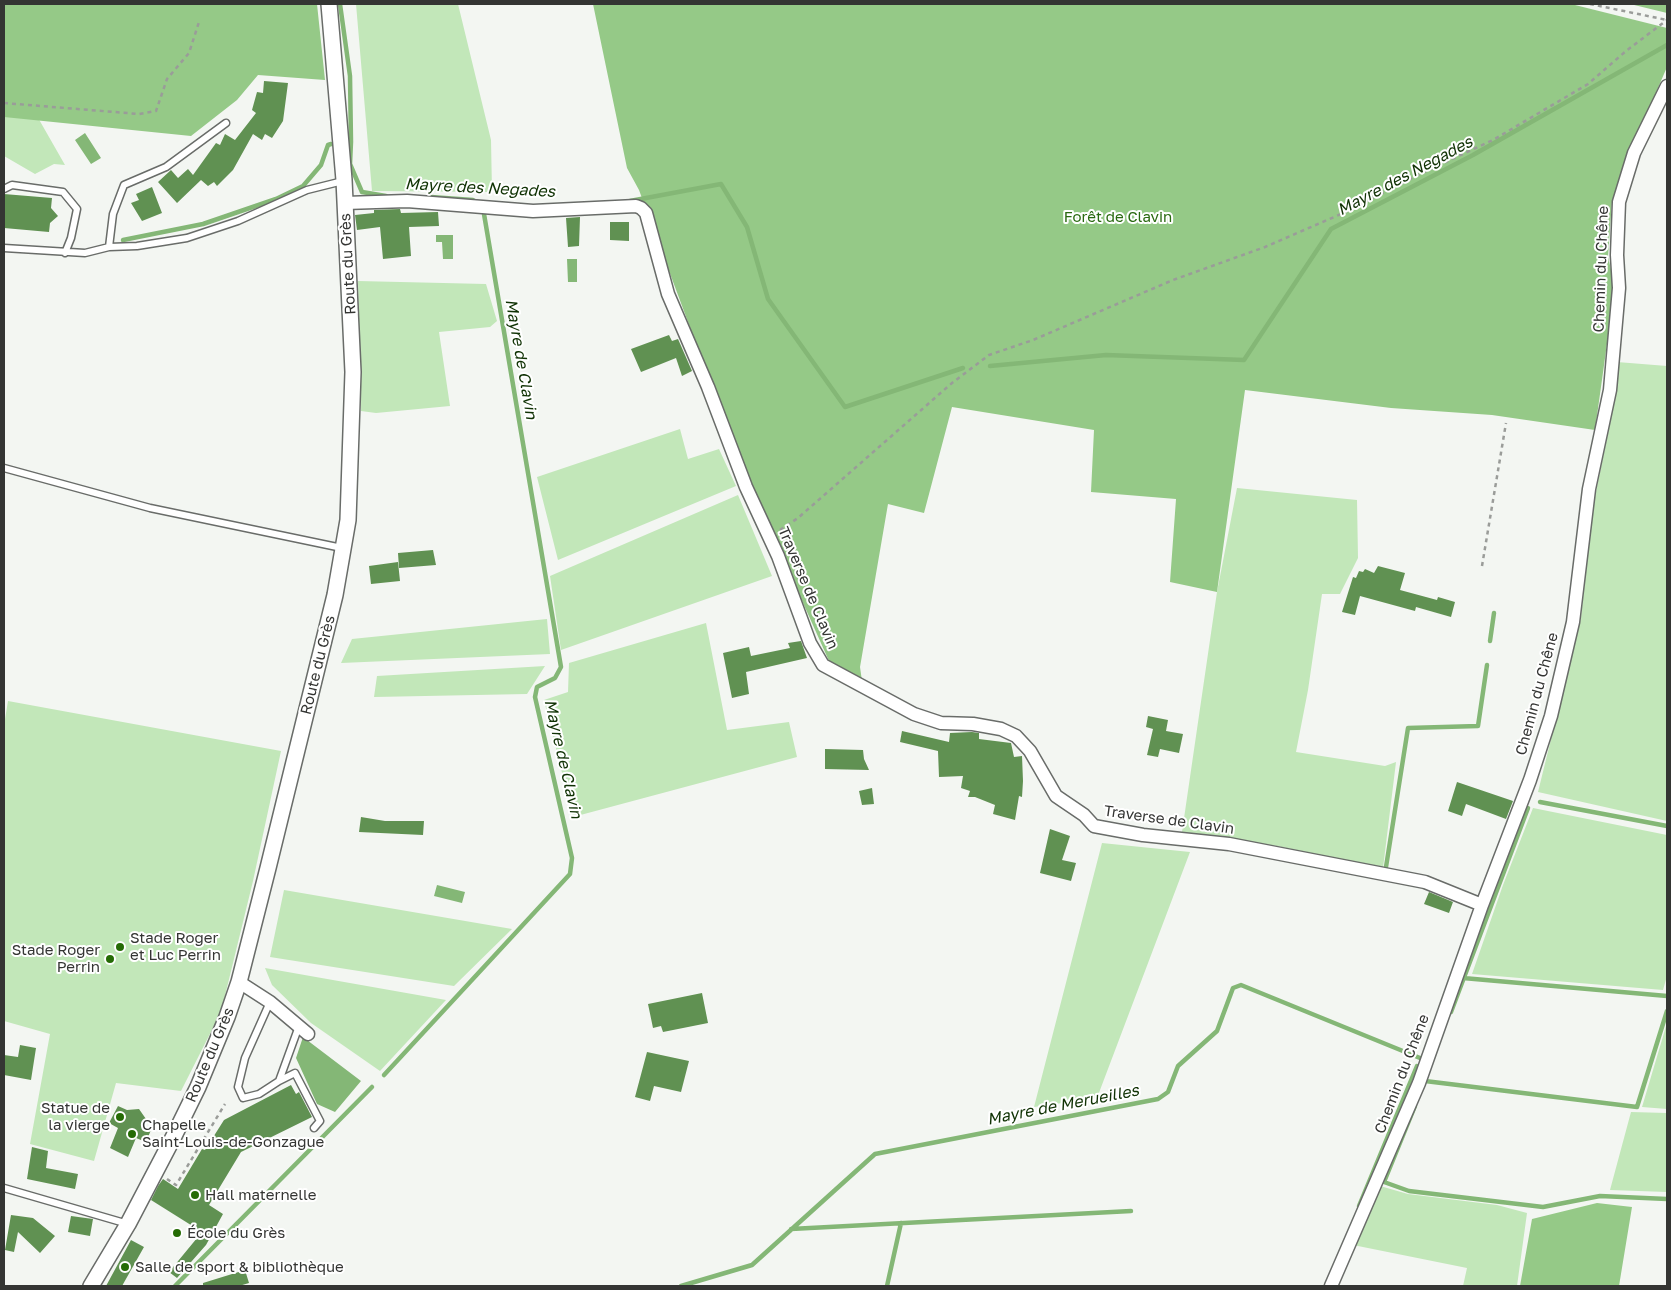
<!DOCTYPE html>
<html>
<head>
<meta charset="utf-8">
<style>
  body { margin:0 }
  #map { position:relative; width:1671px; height:1290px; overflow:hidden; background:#f3f6f2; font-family:"Golos Text",sans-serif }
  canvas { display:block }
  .frame { position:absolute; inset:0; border:5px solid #343533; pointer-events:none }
</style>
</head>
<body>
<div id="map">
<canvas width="1671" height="1290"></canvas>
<div class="frame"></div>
</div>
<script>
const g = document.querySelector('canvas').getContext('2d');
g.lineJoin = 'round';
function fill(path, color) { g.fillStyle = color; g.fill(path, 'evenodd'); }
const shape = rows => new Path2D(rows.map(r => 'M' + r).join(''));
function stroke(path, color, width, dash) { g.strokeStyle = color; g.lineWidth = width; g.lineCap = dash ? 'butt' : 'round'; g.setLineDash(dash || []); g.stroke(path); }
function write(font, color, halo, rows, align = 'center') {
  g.font = font + ' "Golos Text",sans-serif'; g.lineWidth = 4; g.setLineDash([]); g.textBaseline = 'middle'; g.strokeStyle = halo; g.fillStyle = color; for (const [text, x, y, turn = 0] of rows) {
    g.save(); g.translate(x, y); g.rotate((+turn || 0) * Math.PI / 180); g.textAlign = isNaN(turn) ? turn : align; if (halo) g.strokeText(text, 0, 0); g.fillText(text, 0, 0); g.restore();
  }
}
fill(shape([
  [356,4,458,4,491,140,492,192,372,191],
  [4,113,37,116,65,165,54,164,35,174,4,156],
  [358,281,486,284,497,321,490,327,439,332,450,406,376,413,361,411],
  [1617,362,1667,366,1667,821,1538,792,1581,617,1593,506,1613,409],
  [680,429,688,459,719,449,736,486,558,560,537,477],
  [1237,488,1357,500,1358,558,1340,594,1322,594,1308,690,1296,752,1385,766,1396,762,1383,868,1277,846,1182,832,1217,592],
  [738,495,772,576,561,650,550,576],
  [547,619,550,654,341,663,352,639],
  [706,623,727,730,789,722,797,757,573,817,544,700,568,692,569,663],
  [545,666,527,694,374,697,377,676],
  [8,701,281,751,253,881,221,1012,181,1091,116,1083,94,1161,30,1144,50,1034,4,1021,4,725],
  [1533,808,1667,835,1667,976,1663,990,1472,974,1503,885],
  [1102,843,1190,852,1097,1098,1034,1107],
  [284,890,512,929,454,986,270,957],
  [265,968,446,1000,380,1071,311,1023,272,985],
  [1667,1023,1667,1109,1642,1107],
  [1631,1112,1667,1113,1667,1192,1610,1190],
  [1380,1186,1408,1194,1497,1205,1527,1213,1517,1286,1463,1286,1467,1268,1353,1245]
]), '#c2e7b9');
fill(shape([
  [4,4,317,4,325,80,258,75,237,100,191,136,4,117],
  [593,4,1571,4,1667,28,1667,67,1630,153,1612,201,1608,257,1615,286,1595,430,1492,415,1391,408,1245,390,1217,592,1170,582,1176,499,1091,492,1094,430,952,407,924,513,888,504,860,667,862,681,829,661,740,462,639,190,627,168],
  [1630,4,1667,4,1667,13],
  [1597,1203,1632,1207,1619,1286,1520,1286,1532,1219]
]), '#95c987');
fill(shape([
  [85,133,101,158,91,164,75,140],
  [436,235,453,235,453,259,443,259,442,242,436,242],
  [567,259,577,259,577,282,568,282],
  [437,885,465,892,462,903,434,896],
  [303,1037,361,1081,335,1112,317,1104,296,1058]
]), '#84b776');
stroke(shape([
  [340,4,350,76,351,142],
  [346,143,351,142,350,164,362,192,386,196],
  [431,197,473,200],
  [630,201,721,184,747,227,768,299,845,407,963,368],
  [123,240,203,224,276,199,303,186,321,165,328,145,331,144],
  [990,366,1106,355,1244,360,1331,229,1473,155,1667,45],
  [1490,641,1494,613],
  [1540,802,1667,826],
  [1386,867,1408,728,1478,726,1487,665],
  [1463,978,1667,996],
  [1451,1012,1528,808],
  [384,1075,570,874,572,858,535,697,537,687,555,678,561,667,484,214],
  [1425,1081,1637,1107,1667,1011],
  [1415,1106,1384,1182,1409,1191,1543,1207,1600,1196,1667,1199],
  [1359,1206,1417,1066],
  [791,1229,1131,1211],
  [175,1286,372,1087],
  [681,1286,752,1265,875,1154,1158,1099,1168,1092,1178,1066,1217,1031,1233,988,1241,985,1420,1058],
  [887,1286,901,1223]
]), '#84b776', 4.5);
fill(shape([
  [264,81,288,83,283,121,272,138,265,134,262,140,253,134,233,170,217,186,214,182,208,186,201,180,177,203,158,182,171,170,178,178,188,169,193,175,216,143,220,145,225,134,235,140,256,113,252,110,257,92,263,93],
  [152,187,162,213,142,221,131,203,139,200,136,194],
  [4,194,52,198,51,208,58,216,50,223,49,232,4,228],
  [400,209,401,213,438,212,439,226,409,227,411,256,383,259,380,227,357,230,355,215,374,213,374,210],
  [580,217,579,246,568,247,566,218],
  [610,222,629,222,629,241,610,240],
  [669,335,672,341,678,339,692,371,682,376,676,358,641,372,631,349],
  [433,550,436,565,399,568,398,553],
  [398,562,400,581,371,584,369,566],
  [1378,566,1405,573,1400,590,1437,600,1438,597,1455,602,1451,617,1416,607,1415,611,1360,596,1355,615,1342,612,1353,577,1356,578,1359,571,1363,572,1365,569,1374,573],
  [801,641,807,658,746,672,749,694,732,698,723,653,749,647,751,656,790,648,788,643],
  [1148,716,1168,720,1166,731,1183,734,1179,753,1160,749,1158,757,1147,755,1153,729,1146,727],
  [902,731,949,742,950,733,972,732,979,733,979,739,1011,743,1014,757,1022,756,1023,781,1022,797,1019,796,1015,820,993,814,995,805,975,797,968,797,970,791,961,788,963,776,939,777,938,751,900,742],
  [825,749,863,750,864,759,869,770,825,769],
  [1457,782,1513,801,1506,819,1466,804,1462,816,1448,811],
  [872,788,874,804,862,805,859,791],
  [361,817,385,821,424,821,423,835,359,832],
  [1050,829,1070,836,1062,860,1076,863,1071,881,1040,873],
  [1429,892,1453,902,1449,913,1424,904],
  [702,993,708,1023,663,1032,661,1026,653,1028,648,1004],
  [20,1045,36,1048,31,1080,4,1075,4,1055,18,1057],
  [647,1052,689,1061,681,1092,654,1086,650,1101,635,1097],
  [291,1085,296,1094,299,1092,312,1117,241,1152,209,1205,223,1214,206,1245,177,1278,169,1272,202,1232,151,1200,158,1186,163,1179,178,1189,202,1149,205,1150,224,1120],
  [118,1106,127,1110,139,1109,146,1119,143,1126,151,1130,146,1142,136,1138,128,1157,110,1148,118,1128,109,1123],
  [32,1147,48,1151,46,1168,78,1174,75,1189,27,1179],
  [11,1215,33,1218,55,1236,40,1253,18,1232,14,1252,5,1250],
  [71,1216,93,1219,90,1236,68,1232],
  [131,1240,144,1247,122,1286,106,1286],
  [245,1270,249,1283,239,1286,203,1286,203,1283]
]), '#609152');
const service = shape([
  [4,189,12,185,63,192,77,209,71,238,65,253],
  [109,247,113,214,124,185,166,167,226,123],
  [4,248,85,253,109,247,137,246,187,238,238,221,307,190,343,181],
  [4,468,150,508,342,548],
  [270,1002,245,1058,238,1087,243,1098,259,1094,279,1081,299,1026],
  [279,1081,295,1073,320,1121,314,1128],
  [4,1188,128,1224]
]);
const minor = shape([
  [345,203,407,201,533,211,636,206,641,208,646,213,668,294,708,387,746,487,778,556,810,643,823,665,914,714,941,723,973,724,1001,729,1016,736,1030,751,1056,796,1084,815,1094,826,1143,835,1229,844,1425,882,1482,905],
  [239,982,270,1002,308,1034],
  [1331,1286,1419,1083,1482,905,1530,780,1551,716,1573,622,1589,489,1610,390,1619,288,1617,255,1619,202,1634,153,1667,86]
]);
const tertiary = shape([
  [91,1286,128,1224,174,1136,198,1087,227,1017,239,982,268,868,335,595,348,520,353,372,344,180,329,4]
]);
stroke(service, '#696c69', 9);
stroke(minor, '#696c69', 15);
stroke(tertiary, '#696c69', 18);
stroke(shape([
  [1590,4,1667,20],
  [4,103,139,114,156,111,167,79,189,53,199,22],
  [780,530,798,518,952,383,989,355,1033,340,1173,280,1265,247,1341,214,1424,172,1493,140,1588,84,1626,51,1667,20],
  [1482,566,1506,423],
  [167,1179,176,1185,225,1104]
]), '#9a9c99', 2.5, [4, 4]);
stroke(service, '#fff', 6);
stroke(minor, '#fff', 12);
stroke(tertiary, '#fff', 15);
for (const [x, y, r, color] of [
  [120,947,5,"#256b05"],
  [110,959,5,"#256b05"],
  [120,1117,5,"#256b05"],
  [132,1134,5,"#256b05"],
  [195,1195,5,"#256b05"],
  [177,1233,5,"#256b05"],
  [125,1267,5,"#256b05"]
]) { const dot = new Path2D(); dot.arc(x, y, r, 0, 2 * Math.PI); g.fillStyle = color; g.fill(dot); stroke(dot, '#fff', 2); }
write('15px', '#28690f', '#fff', [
  ["Forêt de Clavin",1118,217]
]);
write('15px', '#343533', '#fff', [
  ["Route du Grès",348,264,-93],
  ["Chemin du Chêne",1601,269,-88],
  ["Traverse de Clavin",808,588,67],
  ["Route du Grès",318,665,-76],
  ["Chemin du Chêne",1537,694,-75],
  ["Traverse de Clavin",1169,820,8],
  ["Route du Grès",210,1055,-67],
  ["Chemin du Chêne",1402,1074,-69]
]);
write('15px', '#343533', '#fff', [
  ["Stade Roger",130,938],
  ["et Luc Perrin",130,955],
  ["Stade Roger",100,950,"right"],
  ["Perrin",100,967,"right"],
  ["Statue de",110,1108,"right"],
  ["la vierge",110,1125,"right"],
  ["Chapelle",142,1125],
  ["Saint-Louis-de-Gonzague",142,1142],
  ["Hall maternelle",205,1195],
  ["École du Grès",187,1233],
  ["Salle de sport & bibliothèque",135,1267]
], 'left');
write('italic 16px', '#103204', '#fff', [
  ["Mayre des Negades",1405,176,-28],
  ["Mayre des Negades",480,188,3],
  ["Mayre de Clavin",521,359,80],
  ["Mayre de Clavin",563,759,77],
  ["Mayre de Merueilles",1063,1105,-11]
]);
</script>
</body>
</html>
